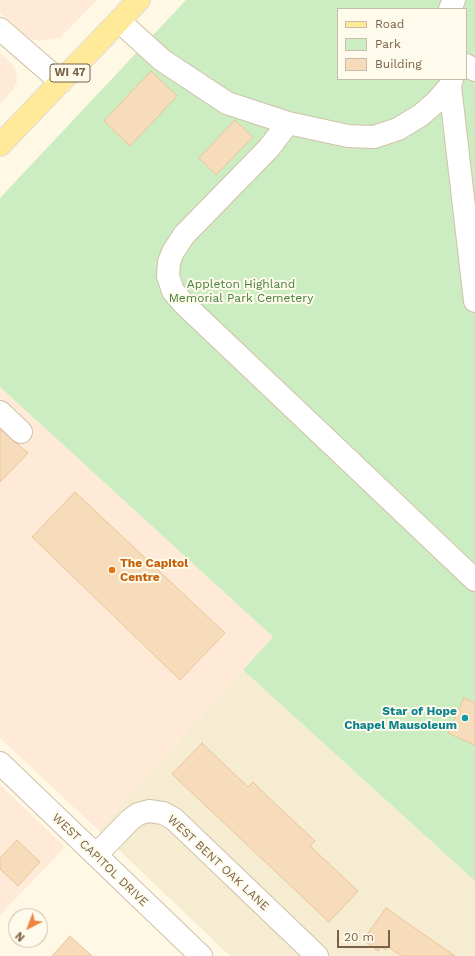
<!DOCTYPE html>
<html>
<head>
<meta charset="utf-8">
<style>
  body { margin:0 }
  #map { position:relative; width:475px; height:956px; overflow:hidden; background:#fef8e4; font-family:"Work Sans",sans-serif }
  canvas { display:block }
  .legend { position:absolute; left:337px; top:8px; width:130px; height:72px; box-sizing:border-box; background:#fffbec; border:1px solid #c9bdaa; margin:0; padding:5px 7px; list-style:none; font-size:12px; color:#796147 }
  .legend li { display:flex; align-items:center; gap:8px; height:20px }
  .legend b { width:20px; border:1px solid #c9bdaa }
  .north { position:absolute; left:8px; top:908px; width:40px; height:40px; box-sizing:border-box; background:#fffbec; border:1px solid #c9bdaa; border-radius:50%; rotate:222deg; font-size:11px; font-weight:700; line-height:16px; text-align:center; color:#796147 }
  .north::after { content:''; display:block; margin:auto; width:14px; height:18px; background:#f18540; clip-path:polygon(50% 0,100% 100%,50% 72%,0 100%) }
  .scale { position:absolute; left:337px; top:930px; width:53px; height:18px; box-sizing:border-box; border:2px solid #796147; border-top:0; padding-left:5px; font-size:12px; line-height:14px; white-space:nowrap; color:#796147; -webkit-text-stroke:3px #fffbec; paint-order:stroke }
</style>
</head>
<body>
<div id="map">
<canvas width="475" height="956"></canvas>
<ul class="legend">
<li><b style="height:5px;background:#ffea9a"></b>Road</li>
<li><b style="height:11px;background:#ccedc1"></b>Park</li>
<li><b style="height:11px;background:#f6dcba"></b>Building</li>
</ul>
<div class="north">N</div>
<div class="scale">20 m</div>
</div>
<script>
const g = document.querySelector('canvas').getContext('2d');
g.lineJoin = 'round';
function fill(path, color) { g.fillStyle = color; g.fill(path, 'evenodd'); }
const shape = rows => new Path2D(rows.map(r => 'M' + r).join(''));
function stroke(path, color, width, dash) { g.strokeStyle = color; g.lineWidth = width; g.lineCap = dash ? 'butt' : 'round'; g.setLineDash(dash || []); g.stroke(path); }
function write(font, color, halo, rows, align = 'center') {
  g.font = font + ' "Work Sans",sans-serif'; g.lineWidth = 4; g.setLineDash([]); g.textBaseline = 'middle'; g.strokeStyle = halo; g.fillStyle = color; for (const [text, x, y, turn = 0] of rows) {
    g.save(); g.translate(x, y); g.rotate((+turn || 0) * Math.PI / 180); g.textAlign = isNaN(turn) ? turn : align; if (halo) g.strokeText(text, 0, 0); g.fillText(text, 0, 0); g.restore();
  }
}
fill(shape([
  [243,670,475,881,475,956,230,956,98,830]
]), '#f6ecd2');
fill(shape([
  [0,0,97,0,60,38,39,41,29,38,0,13],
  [0,53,13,65,16,72,17,83,11,92,0,104],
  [0,387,273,637,98,830,0,738],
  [0,785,65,847,0,915]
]), '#ffead7');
fill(shape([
  [186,0,475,0,475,881,243,670,273,637,0,387,0,198],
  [338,9,466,9,466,79,338,79]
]), '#ccedc1');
const building = shape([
  [151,71,177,96,130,146,104,121,151,71],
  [235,120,253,137,216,175,199,158,235,120],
  [0,429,28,453,0,482,0,429],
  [75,492,225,633,180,680,32,537,75,492],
  [464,698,475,703,475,745,448,733,464,698],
  [202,743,248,787,253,782,267,796,315,841,310,846,358,891,329,922,172,774,202,743],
  [17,840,40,862,18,886,0,869,0,858,17,840],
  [386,908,406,922,455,956,402,956,388,947,386,950,381,947,378,951,363,940,386,908],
  [70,936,92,956,52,956,70,936]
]);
fill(building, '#f6dcba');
stroke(building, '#eac599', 1);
const minor = shape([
  [450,9,454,0],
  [119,21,162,60,227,103,288,123],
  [0,29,61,82],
  [466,65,475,70],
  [452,79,450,86,475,301],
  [450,86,436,102,421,115,398,129,374,137,348,136,288,123,269,148,184,235,173,252,169,262,168,276,173,291,183,303,475,580],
  [0,412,21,432],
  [0,763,201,956],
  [96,855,130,820,138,814,149,811,163,813,174,819,317,956]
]);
const major = shape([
  [0,145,139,0]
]);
stroke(minor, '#d0c1a9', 24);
stroke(major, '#e2dcd7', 24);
stroke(minor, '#fff', 22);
stroke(major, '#ffea9a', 22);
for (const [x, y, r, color] of [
  [112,570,4,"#e8710a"],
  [465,718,4,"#0f9aa8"]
]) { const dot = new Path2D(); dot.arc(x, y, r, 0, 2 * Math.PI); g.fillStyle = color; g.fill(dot); stroke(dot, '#fffbec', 1.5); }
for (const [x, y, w] of [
  [70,73,40]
]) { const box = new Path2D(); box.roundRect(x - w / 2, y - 9, w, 18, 3); g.fillStyle = '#fffbec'; g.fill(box); stroke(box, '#796147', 1); }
write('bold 11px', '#796147', null, [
  ["WI 47",70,73]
]);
write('12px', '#47803e', '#fffbec', [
  ["Appleton Highland",241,284],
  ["Memorial Park Cemetery",241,298]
]);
write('bold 12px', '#c56008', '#fffbec', [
  ["The Capitol",120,563],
  ["Centre",120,577]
], 'left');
write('bold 12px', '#0d838f', '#fffbec', [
  ["Star of Hope",457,711],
  ["Chapel Mausoleum",457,725]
], 'right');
write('12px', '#796147', '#fffbec', [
  ["WEST CAPITOL DRIVE",100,860,44],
  ["WEST BENT OAK LANE",218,863,43]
]);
</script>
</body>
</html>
